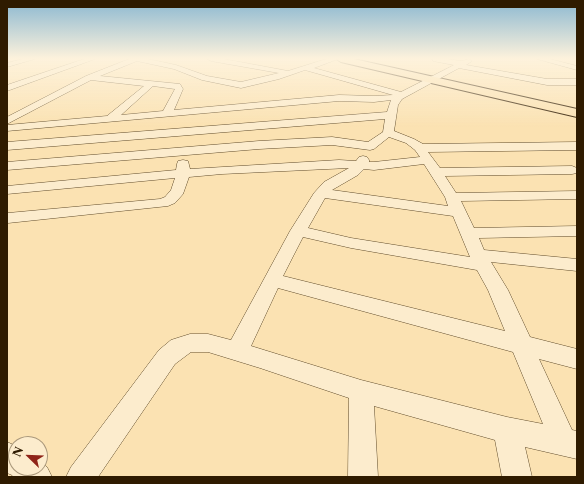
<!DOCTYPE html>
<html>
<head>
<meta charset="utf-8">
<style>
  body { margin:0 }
  #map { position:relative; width:584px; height:484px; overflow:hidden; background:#fbe2b2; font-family:"Libre Caslon Text",serif }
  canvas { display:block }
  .frame { position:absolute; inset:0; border:8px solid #2f1b00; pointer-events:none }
  .north { position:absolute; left:8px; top:436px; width:40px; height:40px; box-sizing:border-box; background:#fceccd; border:1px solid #aa987b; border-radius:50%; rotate:293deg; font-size:11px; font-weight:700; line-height:16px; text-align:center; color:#2f1b00 }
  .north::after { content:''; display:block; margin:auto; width:14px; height:18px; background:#8f2418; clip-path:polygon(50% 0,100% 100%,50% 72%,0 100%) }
</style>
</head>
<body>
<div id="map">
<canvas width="584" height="484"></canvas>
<div class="frame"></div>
<div class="north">N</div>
</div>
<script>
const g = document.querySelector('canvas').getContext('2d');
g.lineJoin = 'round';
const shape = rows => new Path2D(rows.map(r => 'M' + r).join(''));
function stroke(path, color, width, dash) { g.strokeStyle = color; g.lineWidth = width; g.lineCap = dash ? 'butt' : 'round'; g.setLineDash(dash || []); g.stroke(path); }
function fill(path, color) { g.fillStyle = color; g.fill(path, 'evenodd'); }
const minor = shape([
  [22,59,35,59,7,67,7,63,22,59],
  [84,59,95,59,7,91,7,85,84,59],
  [129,59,148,59,176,65,207,76,241,82,279,73,211,61,207,59,224,59,288,71,326,59,338,59,314,68,401,92,454,65,433,61,432,59,448,59,461,61,469,59,472,61,466,65,547,79,577,79,577,85,547,85,459,68,402,99,398,105,394,131,414,139,423,144,577,142,577,150,428,152,440,168,572,166,577,168,577,173,572,174,445,176,456,193,577,191,577,199,461,201,474,228,577,226,577,236,479,238,484,250,577,259,577,271,491,262,508,290,530,337,577,349,577,369,539,359,572,430,577,431,577,459,525,447,532,477,502,477,495,440,374,406,378,477,348,477,349,398,260,368,208,352,191,352,175,364,98,477,66,477,71,467,159,350,171,340,190,334,208,334,231,340,290,231,314,193,324,182,349,168,222,174,189,177,183,194,175,203,168,206,8,223,8,213,160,199,165,197,171,190,175,178,7,194,7,186,176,170,177,164,178,161,183,160,188,161,190,169,339,160,356,161,359,157,363,156,367,157,369,160,369,162,374,162,420,157,415,150,406,143,389,137,374,149,370,150,332,145,259,149,7,170,7,162,259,141,332,137,368,142,383,132,385,119,7,150,7,142,387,112,391,100,374,102,339,101,7,131,7,125,107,116,144,86,91,80,7,124,7,117,86,76,129,59],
  [137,61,174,69,202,80,241,88,279,79,305,70,393,95,374,96,339,95,174,110,183,89,180,84,100,76,137,61],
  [153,86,175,89,163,111,121,115,153,86],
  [424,164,445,197,448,206,332,190,358,175,364,169,374,170,424,164],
  [325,198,453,216,470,257,351,238,308,228,325,198],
  [303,237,351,248,477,270,488,290,505,331,283,276,303,237],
  [278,288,513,352,543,424,507,417,361,380,251,346,278,288],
  [537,59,550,59,577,66,577,70,537,59],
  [7,442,16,446,16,468,40,468,40,462,47,467,52,477,13,477,12,475,7,473,7,442]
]);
const major = shape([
  [336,59,354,59,577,109,577,117,341,62,336,59]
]);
stroke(minor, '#624d2c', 1);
stroke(major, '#2f1b00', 2);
fill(minor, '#fceccd');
fill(major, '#fbe2b2');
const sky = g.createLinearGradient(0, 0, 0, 127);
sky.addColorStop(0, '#8bb8d1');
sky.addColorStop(0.46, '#fdf2dc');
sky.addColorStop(1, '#fdf2dc00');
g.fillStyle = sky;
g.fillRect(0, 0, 584, 127);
</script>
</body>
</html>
